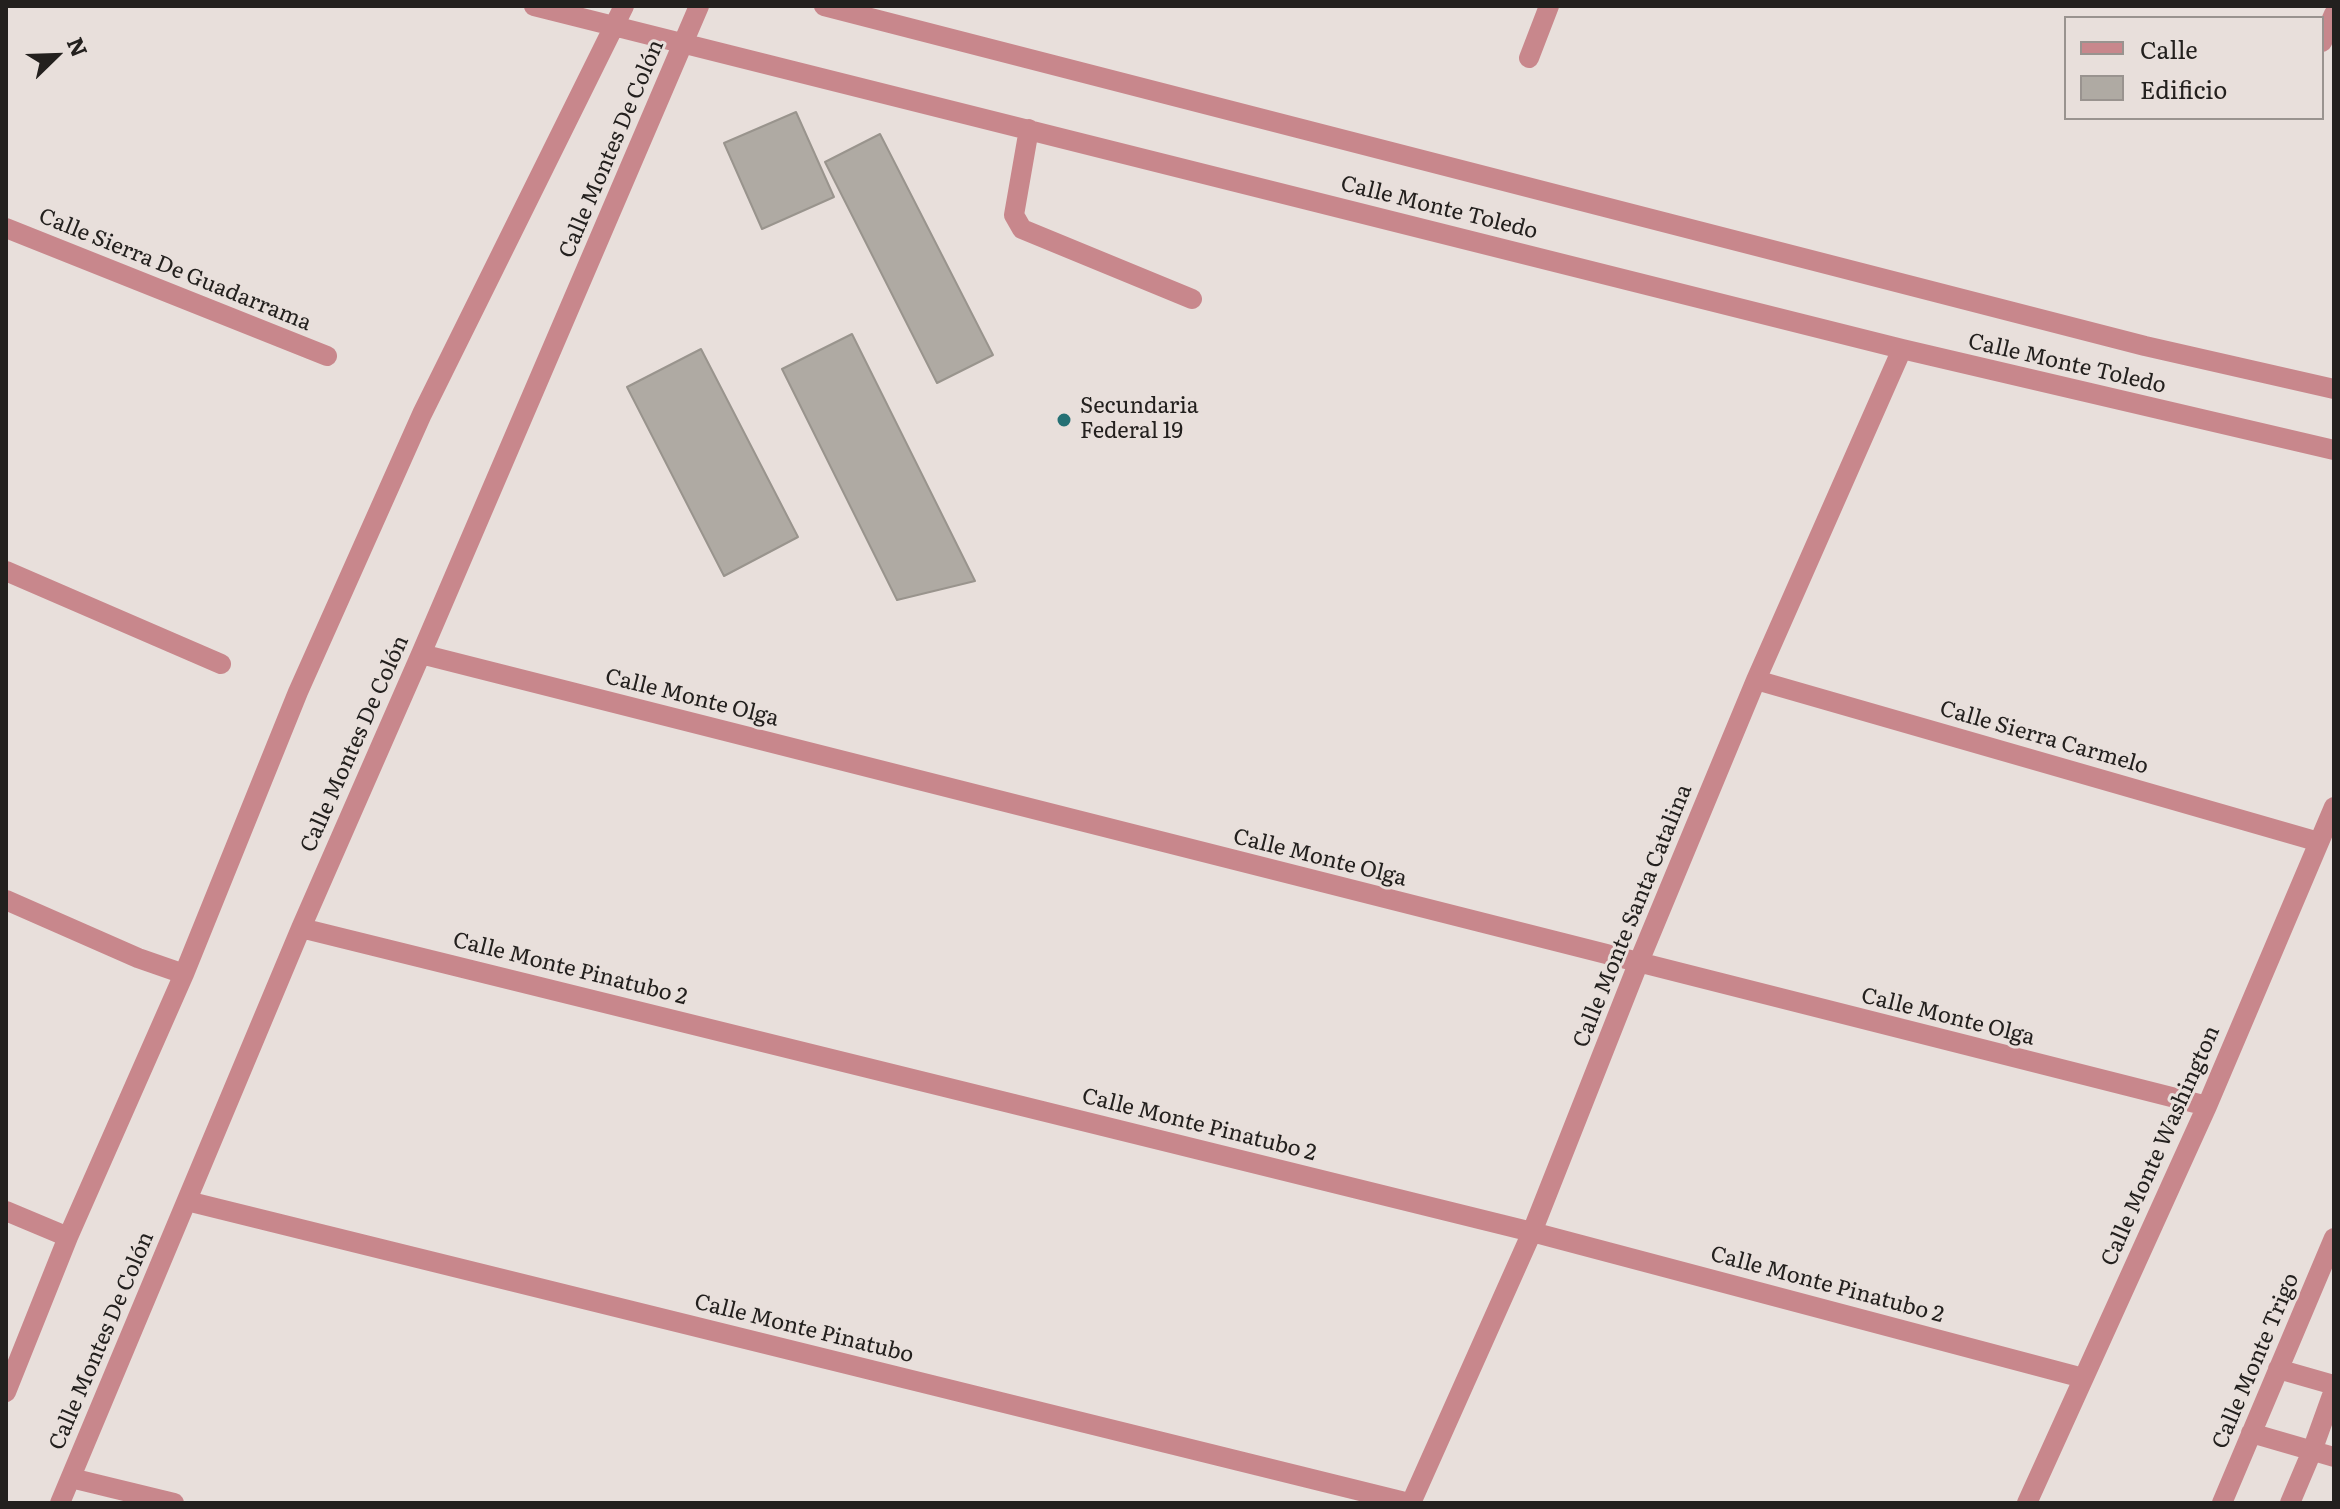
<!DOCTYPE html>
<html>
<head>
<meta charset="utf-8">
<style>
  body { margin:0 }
  #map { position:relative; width:2340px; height:1509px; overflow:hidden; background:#e8dfdb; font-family:Literata,serif }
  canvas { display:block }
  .frame { position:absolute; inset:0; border:8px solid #23201e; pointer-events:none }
  .legend { position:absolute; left:2064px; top:16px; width:260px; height:104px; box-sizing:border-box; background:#e8dfdb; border:2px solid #99938f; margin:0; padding:10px 14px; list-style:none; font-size:24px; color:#23201e }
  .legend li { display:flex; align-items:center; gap:16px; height:40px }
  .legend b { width:40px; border:2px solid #99938f }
  .north { position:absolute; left:16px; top:16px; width:80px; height:80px; -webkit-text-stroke:6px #e8dfdb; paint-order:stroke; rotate:67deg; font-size:22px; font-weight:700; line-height:32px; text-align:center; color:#23201e }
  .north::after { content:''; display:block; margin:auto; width:28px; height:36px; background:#23201e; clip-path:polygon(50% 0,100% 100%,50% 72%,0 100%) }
</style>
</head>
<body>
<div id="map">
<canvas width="2340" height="1509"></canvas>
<div class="frame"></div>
<ul class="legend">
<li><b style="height:10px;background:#c8878c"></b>Calle</li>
<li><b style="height:22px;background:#afaaa3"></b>Edificio</li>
</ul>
<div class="north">N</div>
</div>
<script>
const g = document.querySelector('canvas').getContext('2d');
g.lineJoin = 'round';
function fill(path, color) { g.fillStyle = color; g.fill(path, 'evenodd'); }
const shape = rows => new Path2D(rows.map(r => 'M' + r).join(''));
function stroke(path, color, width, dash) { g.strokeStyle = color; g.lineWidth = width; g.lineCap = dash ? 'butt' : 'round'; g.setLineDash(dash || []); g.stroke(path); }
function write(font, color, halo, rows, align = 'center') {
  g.font = font + ' Literata,serif'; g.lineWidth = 6; g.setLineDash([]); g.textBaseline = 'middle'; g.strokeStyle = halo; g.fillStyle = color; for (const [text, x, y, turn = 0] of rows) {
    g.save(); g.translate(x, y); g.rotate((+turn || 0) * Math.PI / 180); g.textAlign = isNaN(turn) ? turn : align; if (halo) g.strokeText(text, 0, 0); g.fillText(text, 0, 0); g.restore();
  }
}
const building = shape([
  [796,112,834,197,762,229,724,143,796,112],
  [880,134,993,355,937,383,825,162,880,134],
  [852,334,975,581,897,600,782,369,852,334],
  [701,349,798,537,724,576,627,387,701,349]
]);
fill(building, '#afaaa3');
stroke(building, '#99948d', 2);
stroke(shape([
  [534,6,1902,349,2334,450],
  [824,6,2145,346,2334,389],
  [2322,42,2334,14],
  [1529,58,1549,6],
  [1029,129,1014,215,1022,229,1192,299],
  [6,228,327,356],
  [6,571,221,664],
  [421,654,2207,1106],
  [1756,680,2319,842],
  [6,900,138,958,184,974],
  [301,928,1532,1232,2083,1378],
  [187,1201,1409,1503],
  [6,1211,68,1237],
  [2278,1369,2334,1385],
  [6,1392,68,1237,184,974,298,692,422,414,624,6],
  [2251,1433,2334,1457],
  [71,1478,174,1503],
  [60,1503,301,928,421,654,699,6],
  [1411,1503,1532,1232,1638,964,1756,680,1902,349],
  [2027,1503,2207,1106,2334,807],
  [2222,1503,2334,1238],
  [2290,1503,2312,1451,2334,1390]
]), '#c8878c', 20);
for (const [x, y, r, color] of [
  [1064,420,8,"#257074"]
]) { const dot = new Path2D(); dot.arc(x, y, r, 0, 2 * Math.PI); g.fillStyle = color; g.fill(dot); stroke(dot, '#e8dfdb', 3); }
write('22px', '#23201e', '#e8dfdb', [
  ["Calle Montes De Colón",612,149,-67],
  ["Calle Monte Toledo",1439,208,14],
  ["Calle Sierra De Guadarrama",175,270,22],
  ["Calle Monte Toledo",2067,364,13],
  ["Calle Monte Olga",692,698,14],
  ["Calle Sierra Carmelo",2044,738,16],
  ["Calle Montes De Colón",355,744,-66],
  ["Calle Monte Olga",1320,858,14],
  ["Calle Monte Santa Catalina",1633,916,-68],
  ["Calle Monte Pinatubo 2",570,969,14],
  ["Calle Monte Olga",1948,1017,14],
  ["Calle Monte Pinatubo 2",1199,1125,14],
  ["Calle Monte Washington",2161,1146,-66],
  ["Calle Monte Pinatubo 2",1827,1285,15],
  ["Calle Monte Pinatubo",804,1329,14],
  ["Calle Montes De Colón",102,1341,-67],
  ["Calle Monte Trigo",2256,1361,-67]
]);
write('22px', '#23201e', '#e8dfdb', [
  ["Secundaria",1080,407],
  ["Federal 19",1080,432]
], 'left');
</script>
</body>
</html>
